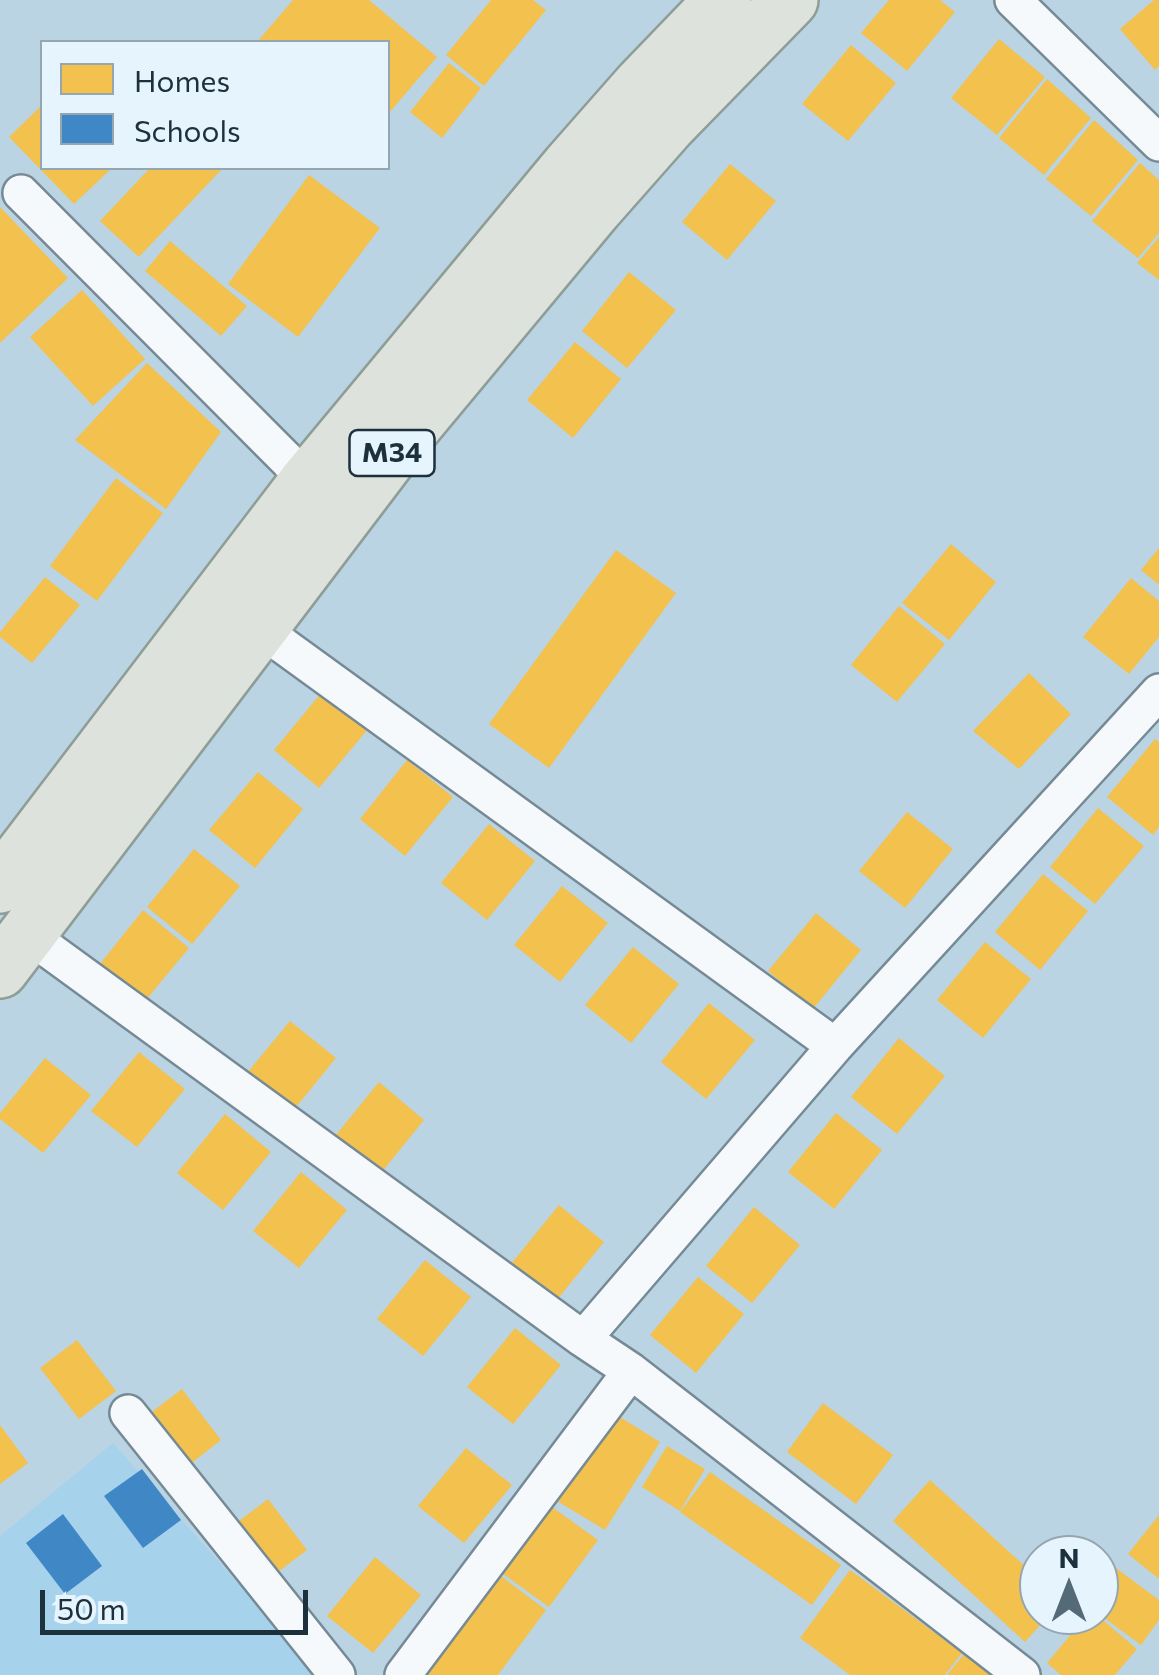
<!DOCTYPE html>
<html>
<head>
<meta charset="utf-8">
<style>
  body { margin:0 }
  #map { position:relative; width:1159px; height:1675px; overflow:hidden; background:#bad4e4; font-family:Commissioner,sans-serif }
  canvas { display:block }
  .legend { position:absolute; left:40px; top:40px; width:350px; height:130px; box-sizing:border-box; background:#e6f4fd; border:2px solid #96a6b0; margin:0; padding:12px 18px; list-style:none; font-size:30px; color:#1d313c }
  .legend li { display:flex; align-items:center; gap:20px; height:50px }
  .legend b { width:50px; border:2px solid #96a6b0 }
  .north { position:absolute; left:1019px; top:1535px; width:100px; height:100px; box-sizing:border-box; background:#e6f4fd; border:2px solid #96a6b0; border-radius:50%; rotate:0deg; font-size:28px; font-weight:700; line-height:40px; text-align:center; color:#1d313c }
  .north::after { content:''; display:block; margin:auto; width:35px; height:45px; background:#546a77; clip-path:polygon(50% 0,100% 100%,50% 72%,0 100%) }
  .scale { position:absolute; left:40px; top:1590px; width:268px; height:45px; box-sizing:border-box; border:5px solid #1d313c; border-top:0; padding-left:12px; font-size:30px; line-height:35px; white-space:nowrap; color:#1d313c; -webkit-text-stroke:8px #e6f4fd; paint-order:stroke }
</style>
</head>
<body>
<div id="map">
<canvas width="1159" height="1675"></canvas>
<ul class="legend">
<li><b style="height:28px;background:#f2c14e"></b>Homes</li>
<li><b style="height:28px;background:#3f88c5"></b>Schools</li>
</ul>
<div class="north">N</div>
<div class="scale">50 m</div>
</div>
<script>
const g = document.querySelector('canvas').getContext('2d');
g.lineJoin = 'round';
function fill(path, color) { g.fillStyle = color; g.fill(path, 'evenodd'); }
const shape = rows => new Path2D(rows.map(r => 'M' + r).join(''));
function stroke(path, color, width, dash) { g.strokeStyle = color; g.lineWidth = width; g.lineCap = dash ? 'butt' : 'round'; g.setLineDash(dash || []); g.stroke(path); }
function write(font, color, halo, rows, align = 'center') {
  g.font = font + ' Commissioner,sans-serif'; g.lineWidth = 10; g.setLineDash([]); g.textBaseline = 'middle'; g.strokeStyle = halo; g.fillStyle = color; for (const [text, x, y, turn = 0] of rows) {
    g.save(); g.translate(x, y); g.rotate((+turn || 0) * Math.PI / 180); g.textAlign = isNaN(turn) ? turn : align; if (halo) g.strokeText(text, 0, 0); g.fillText(text, 0, 0); g.restore();
  }
}
fill(shape([
  [113,1443,320,1675,0,1675,0,1536]
]), '#a7d2ec');
fill(shape([
  [293,0,369,0,437,57,388,114,388,42,257,42],
  [491,0,533,0,546,10,484,86,446,55],
  [889,0,940,0,955,12,907,71,861,33],
  [1154,0,1159,0,1159,66,1155,70,1120,29],
  [999,39,1045,77,997,135,951,98],
  [851,45,896,83,848,141,802,104],
  [449,63,481,88,442,138,410,112],
  [1047,79,1091,118,1044,175,999,138],
  [42,105,42,168,112,168,74,204,9,137],
  [1094,120,1138,160,1091,216,1046,179],
  [1140,163,1159,180,1159,233,1138,258,1092,221],
  [730,164,776,201,727,260,682,222],
  [150,168,223,168,139,257,100,221],
  [309,175,380,228,298,337,228,284],
  [0,207,68,278,0,343],
  [1159,237,1159,280,1137,263],
  [170,241,247,306,221,336,145,271],
  [629,272,676,310,627,368,582,331],
  [82,290,145,359,93,406,30,337],
  [575,342,621,379,573,438,527,400],
  [147,363,221,432,166,509,75,440],
  [116,478,163,513,97,601,50,566],
  [951,544,996,582,949,640,902,603],
  [1159,548,1159,585,1141,570],
  [616,550,676,593,549,768,489,724],
  [45,577,80,605,32,663,0,637,0,632],
  [1131,578,1159,601,1159,637,1129,674,1083,637],
  [899,606,945,644,897,702,851,665],
  [1029,673,1071,714,1019,769,973,731],
  [322,692,368,729,319,788,274,750],
  [1155,739,1159,742,1159,827,1153,835,1107,797],
  [407,760,453,797,405,856,360,819],
  [258,772,303,809,255,868,209,830],
  [1098,808,1144,846,1095,904,1050,867],
  [907,812,953,849,905,908,859,871],
  [489,824,535,861,487,920,441,883],
  [194,849,240,886,192,944,147,907],
  [1043,874,1088,911,1040,970,995,932],
  [562,886,608,923,560,982,514,945],
  [143,910,189,948,141,1006,96,969],
  [816,913,861,950,813,1009,768,971],
  [985,942,1031,979,983,1038,937,1000],
  [633,947,679,984,631,1043,585,1005],
  [709,1003,755,1040,706,1099,661,1062],
  [290,1021,336,1058,288,1117,242,1079],
  [899,1038,945,1076,897,1134,851,1097],
  [139,1052,185,1089,137,1147,91,1111],
  [45,1058,91,1095,43,1153,0,1119,0,1113],
  [379,1082,424,1120,377,1178,331,1141],
  [836,1113,882,1150,834,1209,788,1172],
  [225,1114,271,1152,223,1210,177,1173],
  [301,1172,347,1210,299,1268,253,1231],
  [559,1205,604,1242,556,1301,511,1264],
  [754,1207,800,1245,752,1303,706,1266],
  [425,1260,471,1297,423,1356,377,1319],
  [698,1277,744,1314,696,1373,650,1335],
  [515,1328,561,1365,513,1424,467,1387],
  [77,1340,116,1391,79,1419,40,1368],
  [182,1389,221,1440,184,1469,145,1417],
  [823,1403,893,1455,856,1504,787,1452],
  [607,1409,660,1442,605,1530,552,1498],
  [0,1425,28,1463,0,1484],
  [667,1446,705,1469,680,1511,642,1487],
  [466,1448,512,1485,464,1543,418,1506],
  [710,1472,841,1565,812,1605,680,1512],
  [930,1480,1039,1579,1039,1615,1049,1615,1025,1642,893,1521],
  [268,1499,307,1550,270,1578,231,1527],
  [548,1504,598,1540,549,1607,499,1571],
  [1159,1515,1159,1579,1128,1554],
  [375,1557,421,1595,373,1653,327,1616],
  [1116,1568,1159,1600,1159,1620,1141,1645,1099,1614,1099,1591],
  [850,1570,962,1653,945,1675,850,1675,800,1638],
  [497,1573,546,1610,498,1675,422,1675],
  [1087,1615,1097,1615,1137,1649,1115,1675,1061,1675,1047,1663],
  [964,1654,991,1675,947,1675]
]), '#f2c14e');
fill(shape([
  [142,1469,181,1520,143,1548,104,1496],
  [63,1514,102,1566,65,1594,26,1543]
]), '#3f88c5');
const minor = shape([
  [1013,0,1159,143],
  [21,193,308,481],
  [259,628,835,1046],
  [27,934,583,1339,631,1371,1022,1675],
  [583,1339,835,1046,1159,692],
  [128,1413,337,1675],
  [403,1675,631,1371]
]);
const primary = shape([
  [0,885,308,481,569,167,642,84,723,0],
  [0,970,406,435,594,209,669,124,790,0]
]);
stroke(minor, '#768a96', 40);
stroke(primary, '#8e9d96', 60);
stroke(minor, '#f5f9fb', 35);
stroke(primary, '#dde2dc', 55);
for (const [x, y, w] of [
  [392,453,85]
]) { const box = new Path2D(); box.roundRect(x - w / 2, y - 23, w, 46, 8); g.fillStyle = '#e6f4fd'; g.fill(box); stroke(box, '#1d313c', 2.5); }
write('bold 28px', '#1d313c', null, [
  ["M34",392,453]
]);
</script>
</body>
</html>
